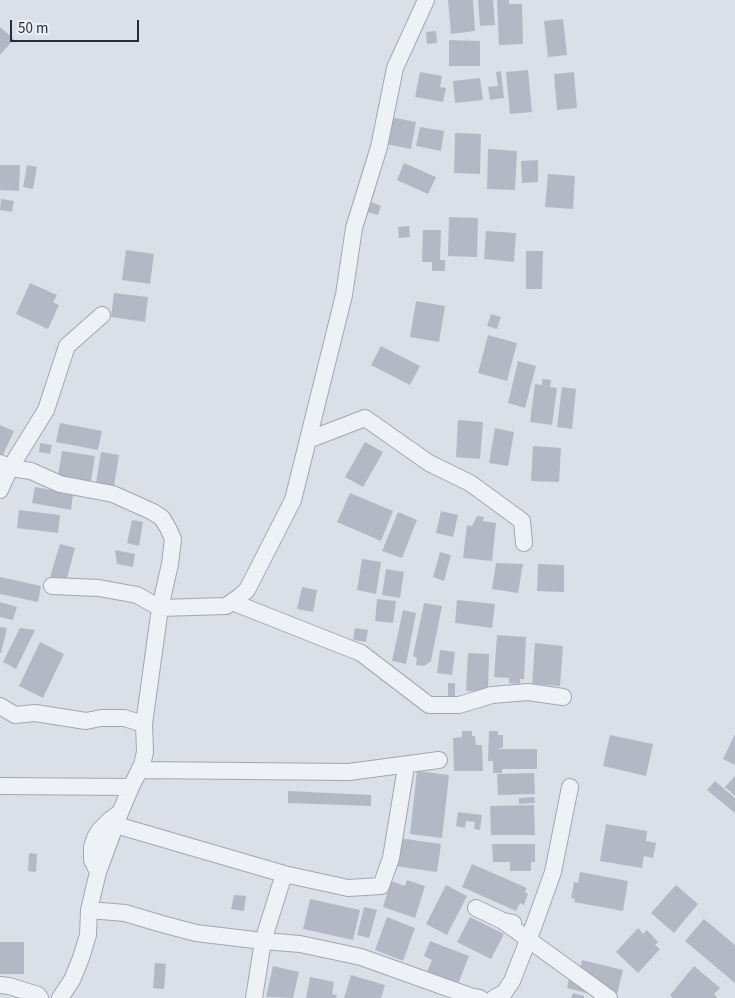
<!DOCTYPE html>
<html>
<head>
<meta charset="utf-8">
<style>
  body { margin:0 }
  #map { position:relative; width:735px; height:998px; overflow:hidden; background:#dbe0e8; font-family:"Source Sans 3",sans-serif }
  canvas { display:block }
  .scale { position:absolute; left:10px; top:20px; width:129px; height:22px; box-sizing:border-box; border:2px solid #242d3f; border-top:0; padding-left:6px; font-size:15px; line-height:18px; white-space:nowrap; color:#242d3f; -webkit-text-stroke:4px #ebeff5; paint-order:stroke }
</style>
</head>
<body>
<div id="map">
<canvas width="735" height="998"></canvas>
<div class="scale">50 m</div>
</div>
<script>
const g = document.querySelector('canvas').getContext('2d');
g.lineJoin = 'round';
function fill(path, color) { g.fillStyle = color; g.fill(path, 'evenodd'); }
const shape = rows => new Path2D(rows.map(r => 'M' + r).join(''));
function stroke(path, color, width, dash) { g.strokeStyle = color; g.lineWidth = width; g.lineCap = dash ? 'butt' : 'round'; g.setLineDash(dash || []); g.stroke(path); }
fill(shape([
  [448,0,473,0,475,31,451,34],
  [478,0,493,0,495,25,480,26],
  [497,0,509,0,509,4,522,4,523,44,499,45],
  [563,19,567,55,548,57,544,21],
  [0,27,14,39,0,55],
  [436,31,437,43,427,44,426,32],
  [449,40,480,41,480,66,449,66],
  [528,70,532,112,510,114,506,72],
  [501,71,504,98,490,100,488,87,498,86,496,72],
  [420,72,442,76,440,87,446,88,443,102,415,97],
  [574,72,577,108,557,110,554,74],
  [480,78,483,100,455,103,453,81],
  [390,117,416,122,411,149,386,144],
  [420,127,444,131,441,151,416,146],
  [455,133,481,134,480,174,454,173],
  [488,149,517,151,515,190,487,189],
  [538,160,538,182,522,183,521,161],
  [404,163,436,177,428,194,397,180],
  [0,165,20,165,19,191,0,190],
  [27,165,37,167,33,189,23,187],
  [548,174,575,176,573,209,545,207],
  [1,199,14,201,12,212,0,210],
  [371,202,381,206,378,215,367,212],
  [449,217,478,218,477,257,448,256],
  [409,226,410,237,399,238,398,227],
  [423,230,441,230,440,260,445,260,445,271,432,271,432,262,422,262],
  [486,231,516,233,514,262,484,259],
  [126,250,154,254,150,284,122,280],
  [526,251,543,251,542,289,526,289],
  [30,283,57,295,53,302,59,305,48,329,16,314],
  [114,293,148,297,145,322,111,317],
  [416,301,445,306,439,342,410,337],
  [491,314,501,317,497,329,487,326],
  [488,335,517,343,507,381,478,373],
  [381,346,420,366,410,385,371,365],
  [518,361,536,366,525,408,508,403],
  [542,379,551,380,550,387,557,388,552,425,530,422,535,384,542,385],
  [562,387,576,389,572,429,557,427],
  [458,420,483,422,480,459,456,457],
  [60,423,102,431,98,450,56,442],
  [0,425,14,431,3,455,0,454],
  [495,428,514,432,508,466,489,463],
  [365,442,383,452,363,487,345,477],
  [40,443,52,445,50,454,39,452],
  [533,446,561,448,559,482,531,481],
  [62,451,95,456,91,481,58,476],
  [101,452,119,455,114,486,96,483],
  [35,487,73,494,71,510,32,503],
  [350,493,393,511,381,541,337,522],
  [19,510,60,515,58,533,17,528],
  [441,511,458,515,453,537,436,533],
  [398,512,417,520,402,558,382,551],
  [477,516,484,517,483,521,496,523,492,561,463,558,467,525,472,526],
  [132,520,143,522,139,546,127,543],
  [60,544,75,548,66,582,50,577],
  [115,550,135,554,133,567,117,564],
  [440,552,451,555,444,581,433,577],
  [362,559,381,562,376,594,357,590],
  [496,563,523,564,518,593,492,589],
  [538,564,564,565,564,592,537,591],
  [386,569,404,572,400,598,382,595],
  [0,577,41,586,38,602,0,594],
  [302,587,317,590,313,612,297,609],
  [377,599,396,601,393,623,375,621],
  [457,600,495,604,492,628,455,623],
  [0,602,17,607,13,620,0,617],
  [424,603,442,606,431,661,424,666,416,665,417,658,413,656],
  [403,610,416,613,406,664,392,661],
  [0,627,7,628,1,653,0,653],
  [20,628,35,630,16,669,3,662],
  [355,628,368,630,366,642,353,640],
  [497,635,526,637,524,679,520,679,520,684,509,683,509,678,494,677],
  [40,642,64,654,43,698,19,686],
  [535,643,563,646,560,686,532,684],
  [440,650,455,652,452,675,437,673],
  [468,653,489,654,488,692,466,691],
  [448,683,455,683,455,698,448,698],
  [462,731,472,731,472,736,475,736,476,745,482,745,483,771,454,771,453,738,462,737],
  [489,731,498,731,498,735,503,735,503,748,498,748,499,749,537,749,537,769,502,769,502,773,493,773,493,761,488,761],
  [735,734,735,765,723,759],
  [610,735,653,744,646,776,603,766],
  [417,771,449,775,442,838,410,834],
  [534,773,535,794,498,795,497,774],
  [735,776,735,796,725,787],
  [715,781,735,798,735,813,707,790],
  [288,791,371,795,371,806,288,803],
  [534,797,535,803,519,804,519,798],
  [534,805,535,835,491,835,490,806],
  [458,812,482,815,480,830,474,829,475,822,466,821,465,828,456,826],
  [606,824,647,831,646,841,656,843,653,858,644,856,642,868,600,861],
  [399,838,441,844,437,872,395,866],
  [492,844,535,844,535,862,531,862,531,871,510,871,510,862,493,862],
  [29,853,37,854,36,872,28,871],
  [472,864,527,888,525,892,528,894,524,905,520,903,516,911,462,887],
  [580,872,628,881,623,911,574,902,575,899,571,898,574,882,578,883],
  [407,880,425,886,415,918,383,907,391,881,405,886],
  [446,885,467,896,447,935,426,924],
  [676,885,698,904,674,933,651,913],
  [234,895,246,896,244,911,231,909],
  [310,899,360,910,353,940,303,929],
  [364,907,377,910,369,938,357,935],
  [387,917,415,928,403,961,375,950],
  [470,917,504,934,491,959,457,942],
  [704,919,735,945,735,983,685,941],
  [638,928,643,934,647,930,658,942,655,945,660,949,638,973,616,952],
  [430,941,469,956,458,984,427,972,432,960,424,956],
  [0,942,24,942,24,974,0,974],
  [582,960,623,970,616,998,605,998,567,988,570,974,579,972],
  [155,963,166,964,164,989,153,988],
  [273,966,299,972,293,998,266,997],
  [694,966,720,988,714,994,717,997,716,998,673,998,670,995],
  [351,975,385,985,381,998,344,998],
  [310,977,334,982,332,994,337,995,336,998,306,998],
  [573,993,584,996,584,998,571,998]
]), '#b2b9c5');
const street = shape([
  [308,440,365,418,429,463,470,483,522,521,524,543],
  [0,463,10,468,31,471,60,484,113,494,153,512,162,518,168,528,173,539,170,564,160,608,144,724,145,752,142,765,131,787,120,813,98,872,89,910,88,935,81,958,72,980,60,998],
  [0,490,10,468,46,410,67,346,102,315],
  [52,586,99,588,137,595,160,608,226,606,239,597,247,590,293,500,344,295,354,228,379,147,395,68,426,0],
  [232,602,361,653,429,705,459,705,492,695,528,692,563,697],
  [0,706,15,715,35,713,86,721,101,718,124,718,144,724],
  [139,770,349,772,439,760],
  [0,786,131,787],
  [116,825,284,874,348,888,381,886,391,858,405,773],
  [98,872,92,860,92,847,95,838,99,831,110,820,118,814],
  [476,908,503,921,513,923],
  [89,910,125,913,162,924,196,933,263,941,300,944,361,957,470,996,480,998],
  [503,921,609,998],
  [0,985,9,986,38,995,40,998],
  [254,998,263,941,284,874],
  [494,998,504,993,512,981,534,925,553,872,570,787]
]);
stroke(street, '#a0a7b2', 18);
stroke(street, '#eef1f6', 16);
</script>
</body>
</html>
